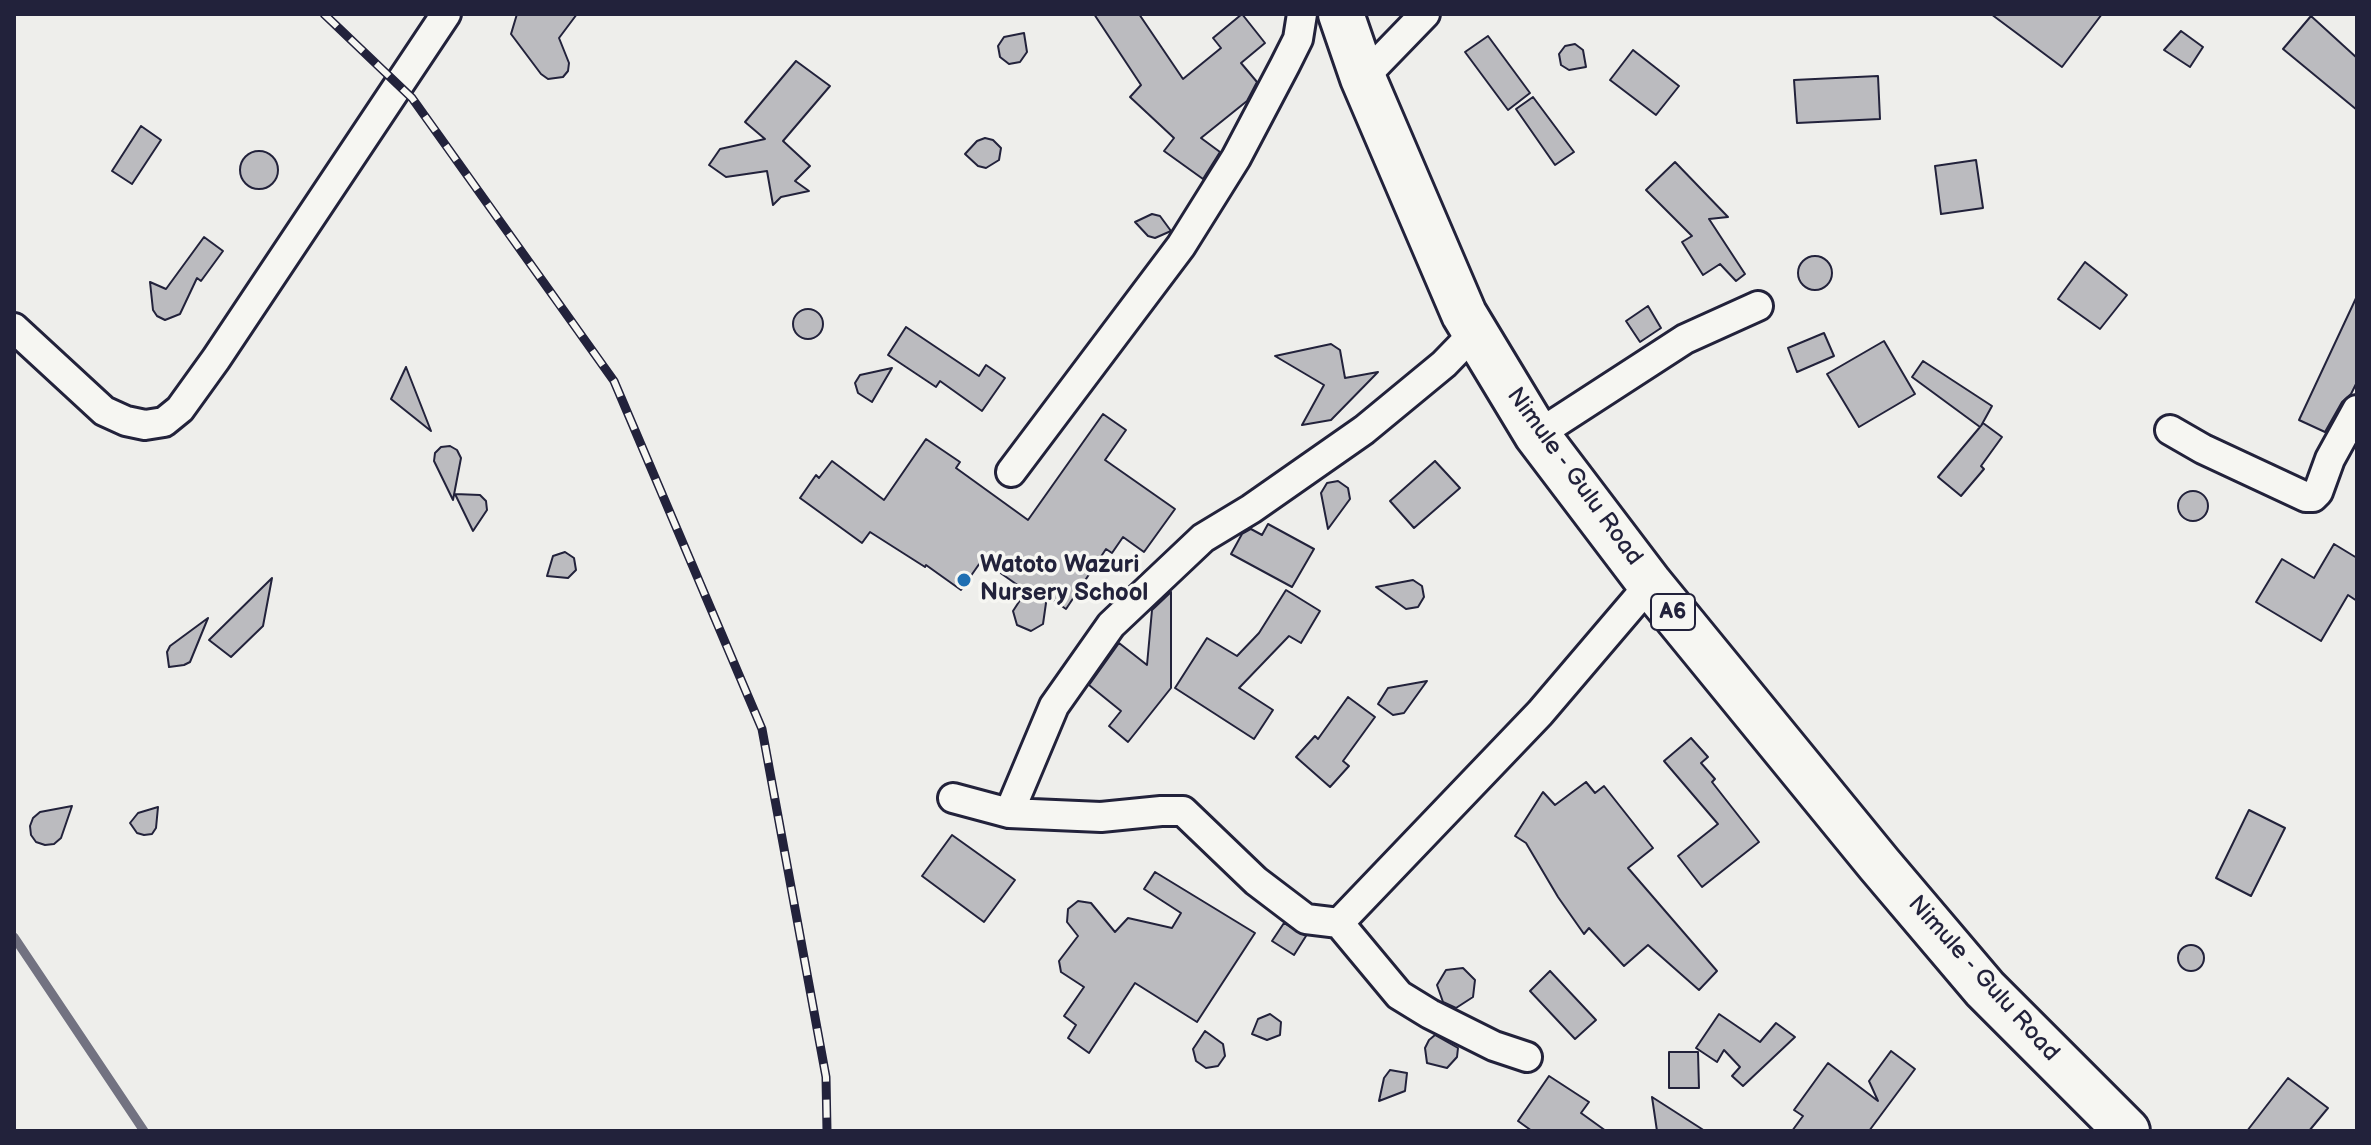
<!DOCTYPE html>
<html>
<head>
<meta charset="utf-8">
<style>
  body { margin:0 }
  #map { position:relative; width:2371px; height:1145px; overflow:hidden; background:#eeeeeb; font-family:"Balsamiq Sans",sans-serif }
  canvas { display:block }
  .frame { position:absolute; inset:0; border:16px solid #22223b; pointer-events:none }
</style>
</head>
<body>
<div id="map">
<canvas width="2371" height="1145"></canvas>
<div class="frame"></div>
</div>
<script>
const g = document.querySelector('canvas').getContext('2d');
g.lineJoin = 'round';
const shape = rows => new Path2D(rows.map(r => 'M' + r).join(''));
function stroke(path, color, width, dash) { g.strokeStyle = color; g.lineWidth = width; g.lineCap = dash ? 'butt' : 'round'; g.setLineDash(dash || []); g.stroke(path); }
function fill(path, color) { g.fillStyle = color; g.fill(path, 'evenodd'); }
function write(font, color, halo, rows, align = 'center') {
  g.font = font + ' "Balsamiq Sans",sans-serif'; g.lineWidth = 7; g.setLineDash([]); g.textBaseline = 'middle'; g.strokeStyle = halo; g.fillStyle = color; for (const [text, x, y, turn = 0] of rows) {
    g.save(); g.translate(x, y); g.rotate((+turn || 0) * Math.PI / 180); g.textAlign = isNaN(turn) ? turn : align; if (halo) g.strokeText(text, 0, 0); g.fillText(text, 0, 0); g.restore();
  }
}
stroke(shape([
  [14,937,144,1131]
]), '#727281', 9);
const building = shape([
  [517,14,577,14,559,38,569,63,568,71,563,77,548,79,541,74,511,34,517,14],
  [1094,14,1139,14,1183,79,1221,48,1213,38,1242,14,1265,43,1241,63,1257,82,1247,101,1201,138,1220,152,1203,179,1164,151,1174,138,1130,97,1141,85,1094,14],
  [1991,14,2102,14,2062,67,1991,14],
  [2311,16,2357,58,2357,110,2283,49,2311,16],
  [2181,31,2203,47,2190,67,2164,50,2181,31],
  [1024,33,1027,52,1020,62,1009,64,1000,57,998,46,1004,37,1024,33],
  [1488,36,1530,93,1508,110,1465,52,1488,36],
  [1575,44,1583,50,1586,67,1569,70,1561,65,1559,54,1565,46,1575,44],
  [1633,50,1679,86,1656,115,1610,80,1633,50],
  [796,61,830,86,783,141,810,166,795,181,809,191,781,197,773,205,767,171,726,177,709,165,720,149,765,139,745,122,796,61],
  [1878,76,1880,119,1797,123,1794,80,1878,76],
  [1533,97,1574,152,1555,165,1516,109,1533,97],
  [141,126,161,140,132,184,112,171,141,126],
  [985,138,993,140,1001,148,999,160,986,168,978,166,965,154,977,141,985,138],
  '240 170a19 19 0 1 1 38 0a19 19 0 1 1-38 0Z',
  [1976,160,1983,208,1941,214,1935,166,1976,160],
  [1675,162,1728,217,1709,219,1745,274,1736,281,1720,264,1703,275,1682,242,1692,236,1646,190,1675,162],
  [1152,214,1160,216,1171,231,1155,238,1148,236,1135,222,1152,214],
  [204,237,223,251,201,281,197,278,180,314,165,320,157,316,153,310,150,282,166,289,204,237],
  '1798 273a17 17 0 1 1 34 0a17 17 0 1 1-34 0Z',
  [2085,262,2127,295,2100,329,2058,299,2085,262],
  [2357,296,2357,382,2351,394,2342,402,2325,432,2299,420,2357,296],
  [1648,306,1661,328,1640,342,1626,321,1648,306],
  '793 324a15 15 0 1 1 30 0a15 15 0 1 1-30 0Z',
  [906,327,979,376,986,365,1005,378,982,411,940,381,936,387,888,355,906,327],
  [1824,333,1834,356,1797,372,1788,348,1824,333],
  [1884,341,1915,394,1859,427,1827,374,1884,341],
  [1331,344,1340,350,1345,378,1378,372,1331,420,1302,425,1324,385,1275,356,1331,344],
  [1923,361,1992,406,1981,426,1983,423,2002,437,1981,466,1984,469,1961,496,1938,477,1980,427,1912,377,1923,361],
  [406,367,431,431,391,399,406,367],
  [892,368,872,402,858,393,855,383,860,375,892,368],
  [1103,414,1126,430,1105,460,1175,509,1144,552,1123,537,1112,553,1106,549,1066,609,1047,596,1043,624,1031,631,1017,625,1013,611,1026,591,982,560,961,590,926,565,925,567,870,532,862,543,800,498,816,475,819,478,832,461,884,500,926,439,960,462,956,468,1028,520,1103,414],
  [450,446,457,450,461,458,453,500,434,461,435,453,441,447,450,446],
  [1435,461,1460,488,1414,528,1390,501,1435,461],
  [1338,481,1348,488,1350,499,1328,529,1321,493,1327,483,1338,481],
  '2178 506a15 15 0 1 1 30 0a15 15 0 1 1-30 0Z',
  [455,494,480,495,486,501,487,510,473,531,455,494],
  [1268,524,1314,549,1292,587,1231,554,1242,534,1251,529,1262,535,1268,524],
  [2334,544,2357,558,2357,601,2348,595,2321,641,2256,602,2282,559,2314,578,2334,544],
  [565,552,574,558,576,570,568,578,547,576,553,556,565,552],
  [272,578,263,626,231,657,209,640,272,578],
  [1413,580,1422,586,1424,597,1418,607,1406,609,1376,587,1413,580],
  [1286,590,1320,611,1301,643,1289,636,1239,688,1273,710,1254,739,1175,688,1207,638,1237,656,1259,633,1286,590],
  [1171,592,1171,688,1128,742,1109,726,1121,711,1089,685,1119,643,1147,665,1152,610,1171,592],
  [208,618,190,662,184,665,169,667,167,652,170,646,208,618],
  [1427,681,1404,713,1393,715,1378,704,1388,688,1427,681],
  [1348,697,1375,717,1343,761,1349,766,1330,787,1296,757,1315,736,1318,739,1348,697],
  [1691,738,1708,757,1701,763,1715,779,1712,782,1759,842,1702,887,1678,856,1718,824,1664,761,1691,738],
  [1586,782,1595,793,1604,786,1653,848,1628,868,1717,971,1699,990,1648,945,1624,966,1589,928,1584,934,1558,897,1526,843,1515,836,1543,792,1555,805,1586,782],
  [72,806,61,838,54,844,45,845,36,842,31,835,30,826,33,818,40,812,72,806],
  [158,807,156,828,152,834,144,835,137,833,130,823,138,813,158,807],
  [2249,810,2285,828,2251,896,2216,878,2249,810],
  [952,835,1015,880,984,922,922,876,952,835],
  [1155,872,1255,933,1197,1022,1135,983,1089,1053,1068,1038,1076,1025,1064,1016,1084,987,1061,972,1059,961,1078,936,1067,922,1068,909,1078,901,1091,903,1115,932,1128,918,1172,928,1181,913,1144,889,1155,872],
  [1284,923,1306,936,1294,955,1272,941,1284,923],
  '2178 958a13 13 0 1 1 26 0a13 13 0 1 1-26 0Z',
  [1463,968,1475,980,1473,997,1456,1008,1443,1002,1437,985,1446,970,1463,968],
  [1550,971,1596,1020,1575,1039,1530,991,1550,971],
  [1270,1014,1281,1022,1280,1035,1267,1040,1252,1034,1258,1019,1270,1014],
  [1719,1014,1760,1042,1776,1023,1795,1037,1743,1086,1732,1076,1740,1067,1724,1050,1717,1062,1696,1048,1719,1014],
  [1205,1031,1223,1044,1225,1056,1218,1066,1206,1068,1196,1061,1193,1049,1205,1031],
  [1435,1035,1458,1048,1457,1057,1447,1068,1427,1063,1425,1048,1429,1040,1435,1035],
  [1891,1051,1915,1069,1869,1131,1792,1131,1803,1116,1794,1110,1828,1063,1878,1101,1869,1081,1891,1051],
  [1669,1052,1698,1052,1699,1088,1669,1088,1669,1052],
  [1390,1070,1407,1073,1405,1091,1379,1101,1384,1078,1390,1070],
  [1549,1076,1589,1102,1581,1113,1606,1131,1532,1131,1518,1121,1549,1076],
  [2288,1078,2328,1108,2309,1131,2247,1131,2288,1078],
  [1652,1097,1705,1131,1657,1131,1652,1097]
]);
fill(building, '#bbbbbf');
stroke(building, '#22223b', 2);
const minor = shape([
  [1363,78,1425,14],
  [14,328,104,411,126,421,145,425,164,422,180,409,216,359,446,14],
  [2170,430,2203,449,2306,497,2313,497,2318,492,2330,459,2357,410],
  [1537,435,1685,339,1758,306],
  [1011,472,1181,246,1236,158,1285,65,1298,39,1302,14],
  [953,798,1009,813,1101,817,1161,811,1183,811,1256,881,1306,919,1339,923,1540,713,1650,584],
  [1009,813,1054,706,1111,625,1203,538,1251,509,1364,430,1444,364,1475,332],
  [1339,923,1399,995,1430,1014,1494,1046,1527,1057]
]);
const primary = shape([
  [1341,14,1363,78,1464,314,1537,435,1650,584,1879,864,1985,989,2127,1131]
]);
stroke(minor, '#22223b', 34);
stroke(primary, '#22223b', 50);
stroke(minor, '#f6f6f2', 28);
stroke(primary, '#f6f6f2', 44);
const rail = shape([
  [324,14,412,98,614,381,762,729,826,1077,827,1131]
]);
stroke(rail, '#22223b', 9);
stroke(rail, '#f6f6f2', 6, [18]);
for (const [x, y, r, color] of [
  [964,580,8,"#1f6fb2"]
]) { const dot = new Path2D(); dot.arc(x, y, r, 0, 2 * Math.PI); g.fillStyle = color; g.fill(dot); stroke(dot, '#f6f6f2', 3); }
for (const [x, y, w] of [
  [1673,612,44]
]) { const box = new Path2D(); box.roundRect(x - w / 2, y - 18, w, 36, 6); g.fillStyle = '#f6f6f2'; g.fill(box); stroke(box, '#22223b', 2); }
write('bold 22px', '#22223b', null, [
  ["A6",1673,612]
]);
write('24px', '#22223b', '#f6f6f2', [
  ["Nimule - Gulu Road",1574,477,54],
  ["Nimule - Gulu Road",1983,979,48]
]);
write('bold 24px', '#22223b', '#f6f6f2', [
  ["Watoto Wazuri",980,566],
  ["Nursery School",980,594]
], 'left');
</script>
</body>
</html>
